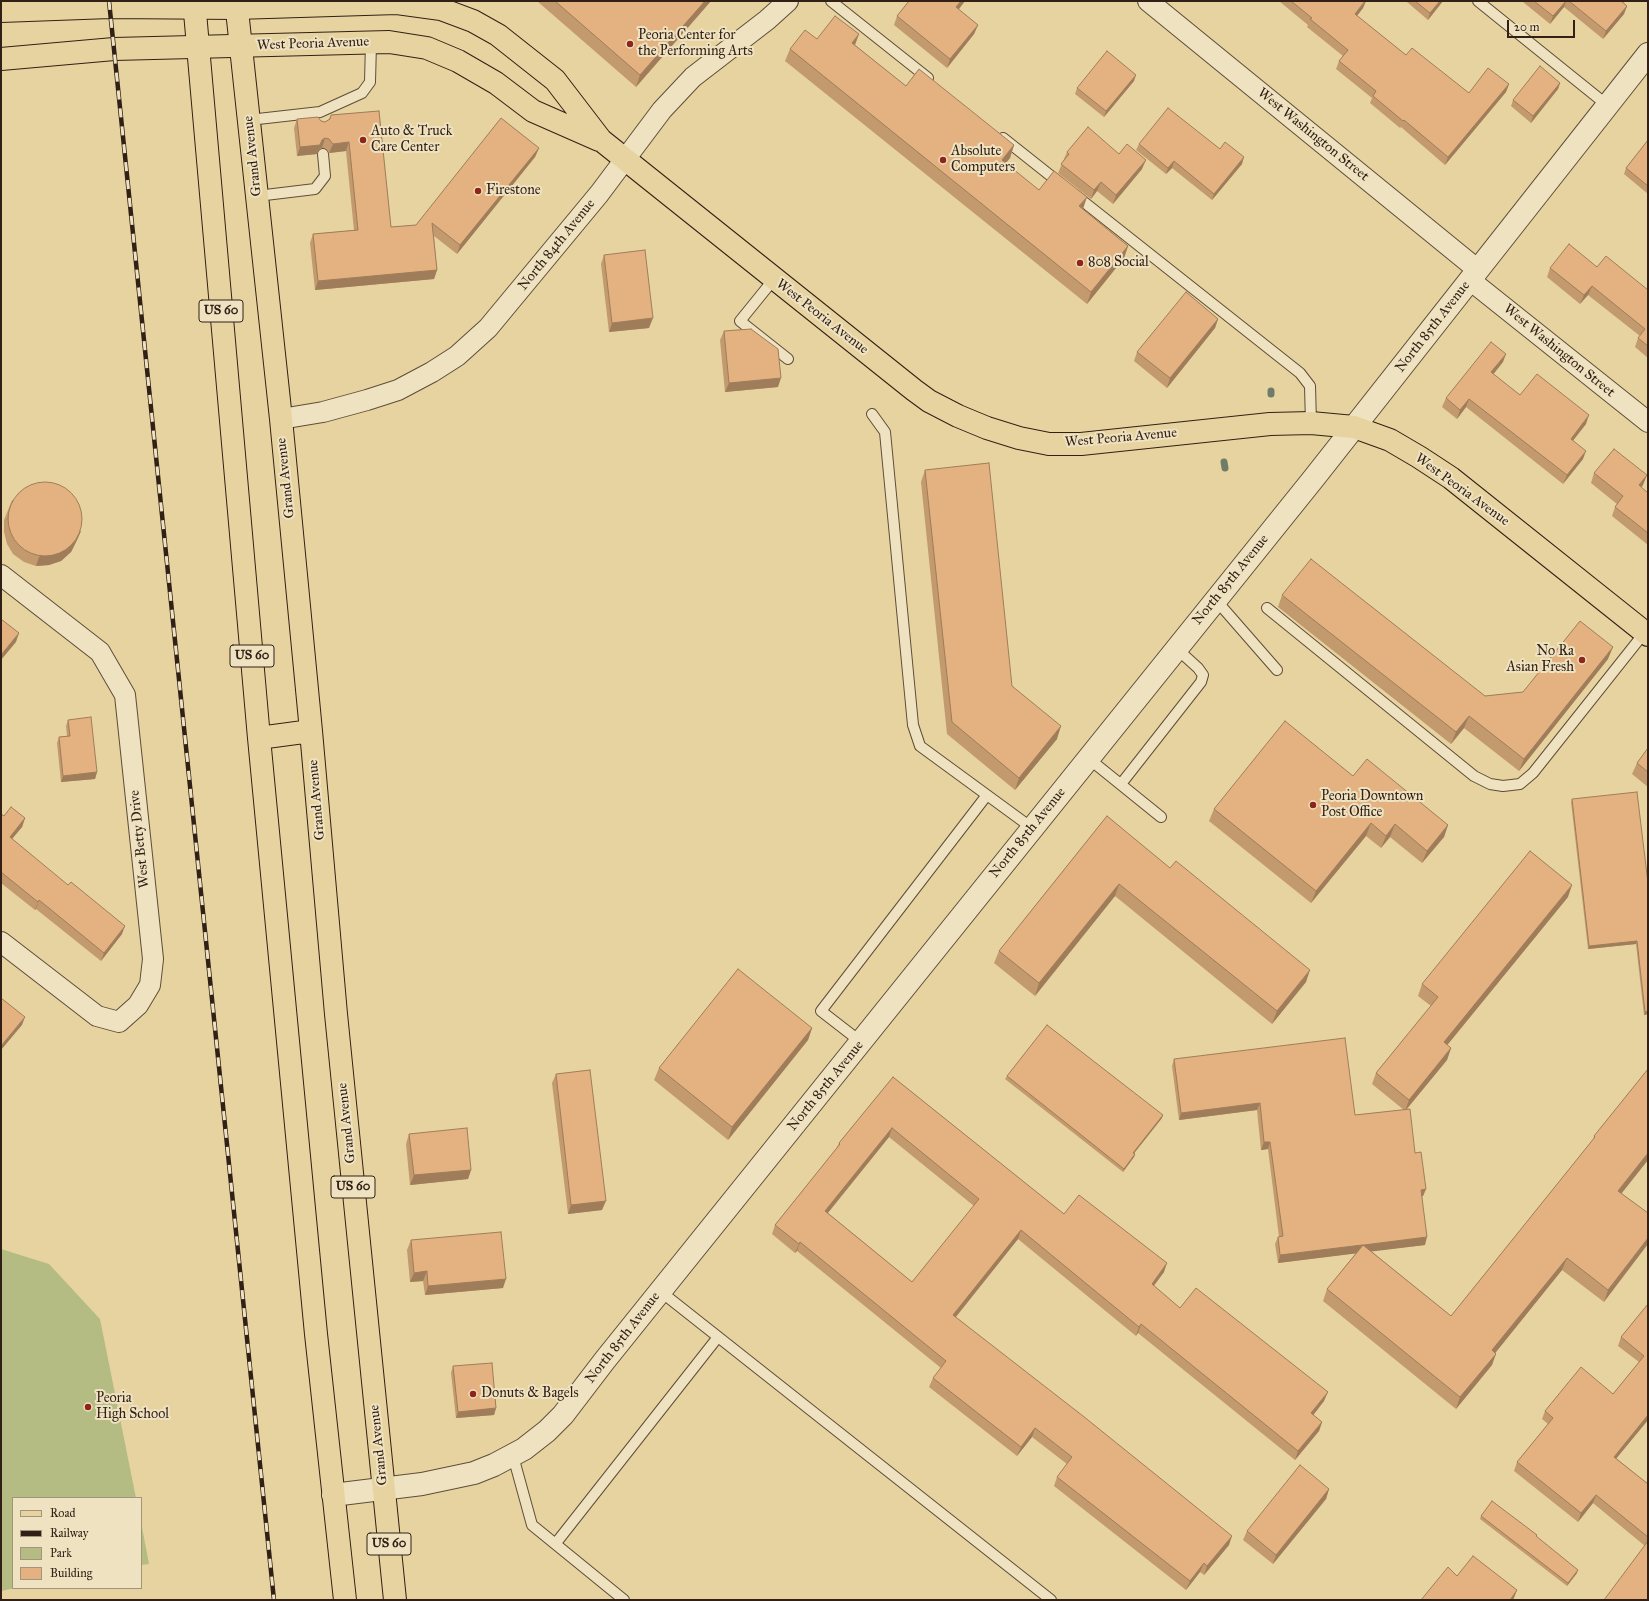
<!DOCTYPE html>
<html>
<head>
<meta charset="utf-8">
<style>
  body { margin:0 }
  #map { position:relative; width:1649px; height:1601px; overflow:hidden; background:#e6d3a0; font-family:"IM FELL Great Primer",serif }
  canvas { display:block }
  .frame { position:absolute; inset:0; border:2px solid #322016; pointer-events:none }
  .legend { position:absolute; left:12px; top:1497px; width:130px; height:92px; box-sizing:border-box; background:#efe2c1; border:1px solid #a3947d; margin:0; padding:5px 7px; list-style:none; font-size:12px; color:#322016 }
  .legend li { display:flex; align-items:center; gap:8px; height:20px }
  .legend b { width:20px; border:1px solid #a3947d }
  .scale { position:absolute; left:1507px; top:20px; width:68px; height:18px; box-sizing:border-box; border:2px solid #322016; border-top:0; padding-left:5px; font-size:12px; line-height:14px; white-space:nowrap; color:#322016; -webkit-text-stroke:3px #efe2c1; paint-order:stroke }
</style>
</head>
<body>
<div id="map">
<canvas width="1649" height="1601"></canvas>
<div class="frame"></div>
<ul class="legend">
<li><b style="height:5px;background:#e6d3a0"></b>Road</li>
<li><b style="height:5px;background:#322016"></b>Railway</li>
<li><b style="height:11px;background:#b4bc84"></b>Park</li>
<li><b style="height:11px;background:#e3b280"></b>Building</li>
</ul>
<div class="scale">20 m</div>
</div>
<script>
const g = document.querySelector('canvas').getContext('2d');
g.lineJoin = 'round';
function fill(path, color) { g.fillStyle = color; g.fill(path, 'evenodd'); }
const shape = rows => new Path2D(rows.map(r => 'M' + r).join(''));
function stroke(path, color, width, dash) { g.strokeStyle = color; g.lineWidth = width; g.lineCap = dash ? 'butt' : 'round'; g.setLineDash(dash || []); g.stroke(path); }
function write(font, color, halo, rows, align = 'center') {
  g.font = font + ' "IM FELL Great Primer",serif'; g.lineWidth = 4; g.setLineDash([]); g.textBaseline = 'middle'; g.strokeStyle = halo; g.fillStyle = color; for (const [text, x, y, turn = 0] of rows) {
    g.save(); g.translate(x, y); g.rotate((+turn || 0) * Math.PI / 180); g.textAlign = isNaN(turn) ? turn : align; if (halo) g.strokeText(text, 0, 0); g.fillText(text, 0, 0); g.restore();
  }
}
fill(shape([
  [1,1249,49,1264,100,1319,136,1498,13,1498,13,1588,15,1588,1,1591],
  [141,1522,149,1564,141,1565]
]), '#b4bc84');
stroke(shape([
  [1271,391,1271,394],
  [1224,462,1225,468]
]), '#6f7c68', 7);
const service = shape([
  [831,1,928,78],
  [1478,1,1607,105],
  [249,120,320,112,362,93,370,82,371,43],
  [1003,138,1061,184],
  [1075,195,1300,373,1310,386,1311,423],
  [257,196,315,189,325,176,323,154],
  [774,279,740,321,788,359],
  [872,414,885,432,913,725,920,746,1032,828],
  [1215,599,1277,670],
  [1267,608,1474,776,1490,784,1503,786,1520,784,1533,773,1645,632],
  [1088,758,1161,817],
  [1121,784,1201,682,1203,675,1198,668,1176,648],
  [861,1042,821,1011,987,795],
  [660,1291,1051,1600],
  [513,1456,532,1525,624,1600],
  [556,1543,718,1337]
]);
const minor = shape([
  [1148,1,1478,270],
  [1470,280,1648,422],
  [281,419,323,412,367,400,398,390,432,372,457,356,488,328,599,194,662,110,693,77,767,20,788,1],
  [1,575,100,652,125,695,153,959,150,985,138,1005,119,1022,97,1016,1,942]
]);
const tertiary = shape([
  [333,1495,422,1484,474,1473,494,1465,524,1449,547,1431,563,1415,605,1360,1314,478,1648,54]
]);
const primary = shape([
  [1,11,110,7,236,8,397,3,441,9,473,21,498,35,555,80,601,140,914,390,929,401,958,416,987,428,1019,438,1049,444,1081,444,1270,424,1311,423,1354,427,1390,440,1419,457,1451,478,1648,635],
  [1,59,114,49,389,42,427,48,458,61,496,83,533,111,599,140]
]);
const trunk = shape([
  [194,1,259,738,316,1334,345,1600],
  [236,1,281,419,311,731,336,1014,395,1600],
  [259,738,311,731]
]);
stroke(service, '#5f4d38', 12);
stroke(minor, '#5f4d38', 22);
stroke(tertiary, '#5f4d38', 24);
stroke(primary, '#322016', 24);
stroke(trunk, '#322016', 24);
stroke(service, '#efe2c1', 10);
stroke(minor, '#efe2c1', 20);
stroke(tertiary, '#efe2c1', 22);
stroke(primary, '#e6d3a0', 22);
stroke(trunk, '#e6d3a0', 22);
const rail = shape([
  [109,1,274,1600]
]);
stroke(rail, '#322016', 4.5);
stroke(rail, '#efe2c1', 3, [9]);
fill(shape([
  [537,1,711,1,636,87],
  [909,1,965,1,958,9,978,25,974,34,947,68,894,25,897,16],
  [1279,1,1366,1,1363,8,1357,16,1406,55,1469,93,1509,84,1506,92,1445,165,1401,127,1400,128,1370,103,1372,98,1336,69,1339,61,1343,56,1307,27,1308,25],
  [1407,1,1443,1,1428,20,1407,2],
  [1523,1,1624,1,1623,2,1627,6,1624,14,1603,39,1564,7,1550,24,1523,2],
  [859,34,855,45,906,86,1014,145,1010,158,1005,163,1039,190,1082,209,1128,246,1124,258,1087,304,785,61,790,49,817,39],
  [1134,81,1104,117,1075,94,1077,88],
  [1560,83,1558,89,1531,123,1511,106,1513,100],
  [379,111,391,227,416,225,539,148,535,157,457,254,434,236,437,270,434,279,315,290,310,243,313,234,354,230,346,151,329,153,326,148,322,148,319,149,317,154,297,156,294,128,297,119,325,122,329,119,331,115],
  [1648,140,1648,194,1624,174,1626,168],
  [1139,144,1220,149,1242,164,1212,200,1172,168,1166,174,1136,150],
  [1067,152,1119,154,1142,169,1113,204,1097,191,1091,199,1058,173],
  [604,255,649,328,609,332,601,264],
  [1597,267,1648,290,1648,358,1635,347,1638,338,1640,336,1588,295,1580,304,1547,277,1550,268],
  [1218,319,1215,328,1167,388,1134,361,1137,352],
  [724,331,778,387,725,392,720,340],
  [1503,362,1493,374,1520,395,1586,424,1573,440,1583,459,1563,484,1466,407,1457,419,1442,407,1446,398],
  [925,470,1012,686,1057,739,1015,790,947,734,921,482],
  [1594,473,1643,485,1641,487,1648,493,1648,545,1612,516,1615,507,1617,504,1591,483],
  [12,500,81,531,77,540,71,552,61,561,49,565,36,566,24,562,13,554,7,544,4,532,4,520],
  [1282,595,1485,696,1523,692,1608,659,1519,771,1464,728,1451,744,1278,607],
  [68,720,97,772,95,779,61,782,57,743,59,737,67,736,66,726],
  [1648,748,1648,787,1632,774,1637,763],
  [1353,776,1448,825,1444,837,1422,863,1390,837,1381,848,1366,836,1311,903,1209,821,1214,809],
  [1572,799,1648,883,1648,1014,1644,1015,1636,944,1588,949,1571,802],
  [1,814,4,816,25,818,22,827,12,839,122,934,101,961,36,909,35,910,1,883],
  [1107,816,1306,982,1272,1024,1115,896,1035,996,994,963,999,951],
  [1568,897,1447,1045,1451,1048,1447,1060,1406,1110,1415,1153,1426,1189,1423,1196,1422,1196,1425,1245,1371,1251,1451,1316,1593,1140,1594,1136,1648,1160,1621,1193,1648,1213,1604,1302,1562,1270,1495,1353,1492,1365,1456,1409,1323,1301,1327,1289,1356,1253,1278,1263,1275,1244,1278,1237,1279,1237,1268,1149,1261,1150,1257,1110,1179,1120,1172,1066,1174,1059,1355,1115,1404,1110,1372,1084,1376,1073,1431,1006,1418,996,1422,984],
  [812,1028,808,1040,728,1140,654,1080,659,1068],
  [556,1074,602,1210,568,1214,552,1083],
  [1007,1076,1162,1118,1134,1153,1135,1154,1134,1157,1123,1172,1005,1079],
  [893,1077,1064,1214,1164,1272,1154,1286,1180,1308,1324,1401,1313,1415,1322,1422,1319,1431,1295,1460,1138,1333,1136,1336,1018,1239,956,1317,1229,1545,1204,1575,1200,1572,1186,1590,1054,1486,1057,1477,1067,1464,1032,1437,1017,1456,929,1387,933,1378,941,1368,797,1251,795,1253,772,1234,775,1225,836,1149,839,1143],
  [889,1137,974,1206,912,1282,828,1213],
  [409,1134,471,1170,468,1179,410,1185,406,1144],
  [411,1240,503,1288,425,1295,423,1281,410,1282,407,1250],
  [1648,1304,1648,1420,1616,1458,1648,1484,1648,1600,1645,1546,1593,1503,1578,1522,1514,1471,1517,1462,1548,1424,1542,1419,1545,1411,1613,1394,1639,1362,1618,1346,1621,1337],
  [453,1366,496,1408,494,1415,456,1418,451,1373],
  [1329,1489,1326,1499,1273,1564,1243,1540,1247,1531],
  [1481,1516,1537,1535,1536,1537,1577,1573,1567,1586,1480,1519]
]), '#c3996e');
fill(shape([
  [705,1,711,1,636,87,640,75],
  [961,1,965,1,953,17,956,7],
  [1366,1,1363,8,1352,22,1355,14],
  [1440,1,1443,1,1428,20,1430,13],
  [1566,1,1564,7,1550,24,1553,16],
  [1627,6,1624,14,1603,39,1606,31],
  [978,25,974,34,947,68,950,59],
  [859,34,854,47,852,43],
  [1136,75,1134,81,1104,117,1106,111],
  [1560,83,1558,89,1531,123,1533,116],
  [1509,84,1506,92,1445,165,1448,157],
  [325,138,322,148,319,149,317,154,297,156,300,147],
  [349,142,346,151,329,153,333,144],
  [1014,145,1010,158,998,173,1002,160],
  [539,148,535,157,457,254,460,245],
  [1244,157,1242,164,1212,200,1214,194],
  [1146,160,1142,169,1113,204,1116,195],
  [1174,161,1172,168,1166,174,1168,168],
  [1101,182,1097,191,1091,199,1094,190],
  [1087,197,1083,209,1079,206],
  [1128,246,1124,258,1087,304,1091,292],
  [437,270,434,279,315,290,318,281],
  [1592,286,1588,295,1580,304,1584,295],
  [653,318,649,328,609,332,612,323],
  [1218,319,1215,328,1167,388,1170,378],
  [1506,354,1503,362,1488,381,1491,372],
  [781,378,778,387,725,392,729,383],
  [1469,399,1466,407,1457,419,1460,410],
  [1589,415,1586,424,1568,447,1571,439],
  [1586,451,1583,459,1563,484,1567,475],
  [1647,475,1643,485,1635,495,1639,485],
  [81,531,77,540,71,552,61,561,49,565,36,566,39,557],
  [19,633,16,642,1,660,1,655],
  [1613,647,1608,659,1519,771,1524,759],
  [1469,716,1464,728,1451,744,1456,732],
  [1061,726,1057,739,1015,790,1019,778],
  [97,772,95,779,61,782,63,776],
  [25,818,22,827,6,846,10,837],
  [1371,823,1366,836,1311,903,1316,891],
  [1395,824,1390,837,1381,848,1386,836],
  [1448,825,1444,837,1422,863,1427,851],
  [1119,884,1115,896,1035,996,1039,983],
  [1572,885,1568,897,1440,1054,1444,1042],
  [39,900,36,909,35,910,38,902],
  [125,926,122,934,101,961,104,953],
  [1637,941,1636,944,1588,949,1589,946],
  [1310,970,1306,982,1272,1024,1277,1011],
  [1648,1011,1648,1014,1644,1015,1645,1012],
  [25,1017,22,1025,1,1050,1,1046],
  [812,1028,808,1040,728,1140,732,1127],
  [1451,1048,1447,1060,1405,1111,1409,1100],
  [1260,1103,1257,1110,1179,1120,1181,1113],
  [1163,1115,1162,1118,1132,1156,1133,1153],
  [892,1128,889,1137,822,1220,825,1211],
  [1264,1142,1270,1142,1268,1149,1261,1150],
  [1648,1153,1648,1160,1614,1203,1618,1191],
  [1135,1154,1134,1157,1123,1172,1124,1169],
  [471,1170,468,1179,410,1185,414,1175],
  [1426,1189,1423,1196,1418,1197,1421,1190],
  [606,1201,602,1210,568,1214,571,1205],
  [1021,1230,1018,1239,950,1324,953,1315],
  [1427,1237,1425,1245,1278,1263,1280,1255],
  [1648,1238,1648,1244,1604,1302,1608,1290],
  [800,1242,797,1251,795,1253,799,1244],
  [1567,1258,1562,1270,1488,1362,1492,1350],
  [1167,1263,1164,1272,1148,1293,1152,1284],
  [427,1271,423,1281,410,1282,414,1273],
  [506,1279,503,1288,425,1295,428,1286],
  [1141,1324,1138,1333,1136,1336,1139,1327],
  [1496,1354,1492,1365,1456,1409,1460,1397],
  [1328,1392,1324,1401,1308,1422,1311,1413],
  [496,1408,494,1415,456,1418,458,1412],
  [1648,1415,1648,1420,1611,1465,1614,1457],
  [1322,1422,1319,1431,1295,1460,1298,1451],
  [1035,1428,1032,1437,1017,1456,1021,1447],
  [1329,1489,1326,1499,1273,1564,1276,1555],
  [1596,1495,1593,1503,1578,1522,1581,1513],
  [1232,1536,1229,1545,1204,1575,1207,1566],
  [1204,1563,1200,1572,1186,1590,1190,1581],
  [1578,1570,1577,1573,1567,1586,1568,1583],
  [1517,1590,1514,1598,1513,1600,1510,1600]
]), '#9f7d5a');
const building = shape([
  [555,1,705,1,640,75,555,1],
  [909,1,961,1,956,7,978,25,950,59,897,16,909,1],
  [1291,1,1365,1,1355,14,1406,55,1412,48,1469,93,1488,68,1509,84,1448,157,1404,120,1403,121,1373,96,1376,91,1339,61,1348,50,1310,19,1312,18,1291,1],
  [1415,1,1440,1,1430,13,1415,1],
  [1534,1,1566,1,1553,16,1534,1],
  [1569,1,1621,1,1627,6,1606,31,1569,1],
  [835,16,859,34,852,43,906,86,919,69,1014,145,1002,160,1039,190,1054,171,1087,197,1079,206,1128,246,1091,292,790,49,805,30,817,39,835,16],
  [1107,51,1136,75,1106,111,1077,88,1107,51],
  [1540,66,1560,83,1533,116,1513,100,1540,66],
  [1168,108,1220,149,1225,142,1244,157,1214,194,1174,161,1168,168,1139,144,1168,108],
  [379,111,391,227,416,225,501,118,539,148,460,245,432,223,437,270,318,281,313,234,358,230,349,142,333,144,329,139,325,138,322,140,320,145,300,147,297,119,318,117,321,121,325,122,330,119,331,115,379,111],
  [1088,127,1119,154,1127,144,1146,160,1116,195,1101,182,1094,190,1061,164,1069,154,1067,152,1088,127],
  [1648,140,1648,186,1626,168,1648,140],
  [1569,244,1597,267,1606,256,1648,290,1648,346,1638,338,1645,329,1592,286,1584,295,1550,268,1569,244],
  [645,250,653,318,612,323,604,255,645,250],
  [1186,292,1218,319,1170,378,1137,352,1186,292],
  [751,329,778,349,781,378,729,383,724,331,751,329],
  [1491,342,1506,354,1491,372,1520,395,1537,374,1589,415,1571,439,1586,451,1567,475,1469,399,1460,410,1446,398,1491,342],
  [1614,449,1647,475,1639,485,1648,493,1648,533,1615,507,1623,496,1594,473,1614,449],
  [989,463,1012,686,1061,726,1019,778,952,722,925,470,989,463],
  '8 519a37 37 0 1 1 74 0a37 37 0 1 1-74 0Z',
  [1311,559,1485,696,1523,692,1580,621,1613,647,1524,759,1469,716,1456,732,1282,595,1311,559],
  [1,619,19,633,1,655,1,619],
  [91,717,97,772,63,776,59,737,70,736,68,720,91,717],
  [1285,721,1353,776,1367,759,1448,825,1427,851,1395,824,1386,836,1371,823,1316,891,1214,809,1285,721],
  [1648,748,1648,772,1637,763,1648,748],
  [1637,792,1648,883,1648,1011,1645,1012,1637,941,1589,946,1572,799,1637,792],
  [11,807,25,818,10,837,68,885,71,882,125,926,104,953,39,900,38,902,1,872,1,814,4,816,11,807],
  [1107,816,1170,868,1176,861,1310,970,1277,1011,1119,884,1039,983,999,951,1107,816],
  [1530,851,1572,885,1444,1042,1451,1048,1409,1100,1376,1073,1438,997,1422,984,1530,851],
  [738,969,812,1028,732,1127,659,1068,738,969],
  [1,998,25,1017,1,1046,1,998],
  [1047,1025,1163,1115,1133,1153,1135,1154,1124,1169,1007,1076,1047,1025],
  [1345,1038,1355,1115,1410,1109,1415,1153,1421,1152,1426,1189,1421,1190,1427,1237,1364,1245,1362,1245,1280,1255,1278,1237,1283,1236,1270,1142,1264,1142,1260,1103,1181,1113,1174,1059,1345,1038],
  [1648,1069,1648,1153,1618,1191,1648,1213,1648,1238,1608,1290,1567,1258,1492,1350,1496,1354,1460,1397,1327,1289,1363,1245,1451,1316,1595,1137,1594,1136,1648,1069],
  [590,1070,606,1201,571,1205,556,1074,590,1070],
  [893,1077,1064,1214,1079,1195,1167,1263,1152,1284,1180,1308,1196,1288,1328,1392,1311,1413,1322,1422,1298,1451,1141,1324,1139,1327,1021,1230,953,1315,1083,1416,1232,1536,1207,1566,1204,1563,1190,1581,1057,1477,1072,1457,1035,1428,1021,1447,933,1378,946,1361,800,1242,799,1244,775,1225,840,1144,839,1143,893,1077],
  [892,1128,979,1199,912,1282,825,1211,892,1128],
  [467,1128,471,1170,414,1175,409,1134,467,1128],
  [501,1232,506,1279,428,1286,427,1271,414,1273,411,1240,501,1232],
  [1648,1304,1648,1415,1614,1457,1648,1484,1648,1537,1596,1495,1581,1513,1517,1462,1553,1418,1545,1411,1581,1367,1613,1394,1644,1356,1621,1337,1648,1304],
  [492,1363,496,1408,458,1412,453,1366,492,1363],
  [1300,1465,1329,1489,1276,1555,1247,1531,1300,1465],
  [1492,1501,1537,1535,1536,1536,1578,1570,1568,1583,1481,1516,1492,1501],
  [1648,1541,1648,1600,1604,1600,1648,1541],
  [1473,1556,1517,1590,1510,1600,1421,1600,1448,1567,1457,1576,1473,1556]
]);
fill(building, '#e3b280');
stroke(building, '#9f7d5a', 1);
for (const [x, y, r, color] of [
  [630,44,4,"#8f2418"],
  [363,140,4,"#8f2418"],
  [943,160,4,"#8f2418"],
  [478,191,4,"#8f2418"],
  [1080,263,4,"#8f2418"],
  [1582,660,4,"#8f2418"],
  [1313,805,4,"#8f2418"],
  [473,1394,4,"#8f2418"],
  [88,1407,4,"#8f2418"]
]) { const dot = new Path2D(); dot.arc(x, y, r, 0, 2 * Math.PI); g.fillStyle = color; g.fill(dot); stroke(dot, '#efe2c1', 1.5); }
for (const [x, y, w] of [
  [221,311,44],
  [252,656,44],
  [353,1187,44],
  [389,1544,44]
]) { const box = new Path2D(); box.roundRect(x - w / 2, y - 11, w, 22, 3); g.fillStyle = '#efe2c1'; g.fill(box); stroke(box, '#322016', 1); }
write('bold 13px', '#322016', null, [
  ["US 60",221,311],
  ["US 60",252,656],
  ["US 60",353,1187],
  ["US 60",389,1544]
]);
write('14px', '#322016', '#efe2c1', [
  ["Peoria Center for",638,36],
  ["the Performing Arts",638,52],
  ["Auto & Truck",371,132],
  ["Care Center",371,148],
  ["Absolute",951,152],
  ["Computers",951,168],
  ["Firestone",486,191],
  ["808 Social",1088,263],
  ["No Ra",1574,652,"right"],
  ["Asian Fresh",1574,668,"right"],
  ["Peoria Downtown",1321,797],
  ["Post Office",1321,813],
  ["Donuts & Bagels",481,1394],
  ["Peoria",96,1399],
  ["High School",96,1415]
], 'left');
write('14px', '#322016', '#efe2c1', [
  ["West Peoria Avenue",313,44,-2],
  ["West Washington Street",1313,135,39],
  ["Grand Avenue",253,156,-96],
  ["North 84th Avenue",557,245,-51],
  ["West Peoria Avenue",822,317,38],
  ["North 85th Avenue",1433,327,-52],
  ["West Washington Street",1559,351,39],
  ["West Peoria Avenue",1121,438,-5],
  ["Grand Avenue",286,478,-96],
  ["West Peoria Avenue",1462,490,36],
  ["North 85th Avenue",1231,580,-51],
  ["Grand Avenue",317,800,-95],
  ["North 85th Avenue",1028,833,-51],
  ["West Betty Drive",140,839,-96],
  ["North 85th Avenue",826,1086,-51],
  ["Grand Avenue",347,1123,-96],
  ["North 85th Avenue",623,1338,-52],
  ["Grand Avenue",379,1445,-96]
]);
</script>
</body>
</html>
